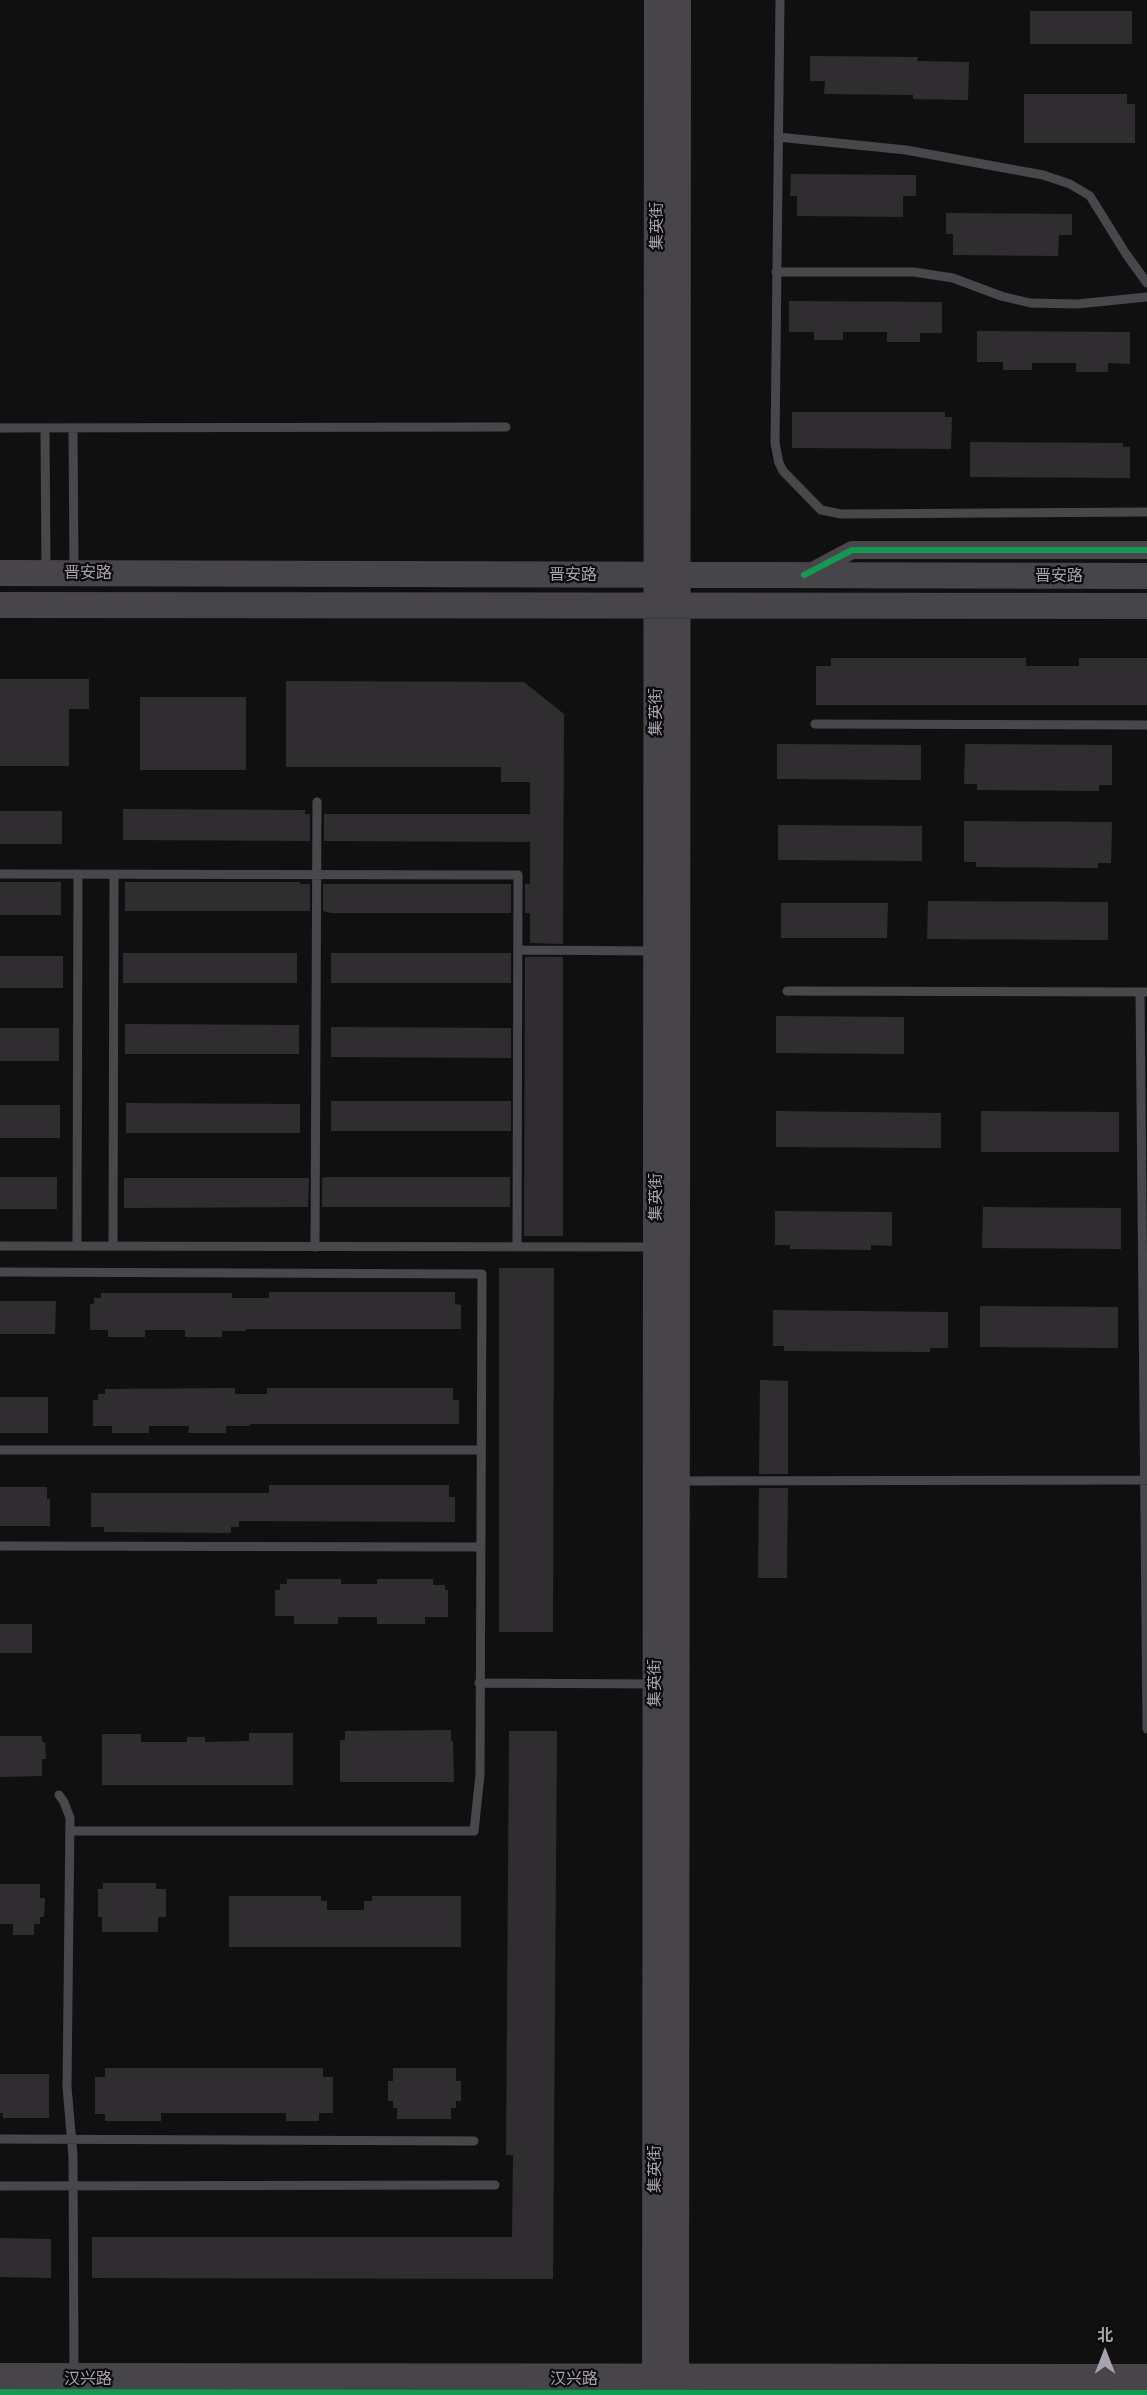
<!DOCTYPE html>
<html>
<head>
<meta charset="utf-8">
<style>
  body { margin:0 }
  #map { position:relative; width:1147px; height:2395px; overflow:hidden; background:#111011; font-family:"IBM Plex Sans","Noto Sans SC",sans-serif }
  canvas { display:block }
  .north { position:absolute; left:1075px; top:2323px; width:60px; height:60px; -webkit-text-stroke:4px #0c0b0c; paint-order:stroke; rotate:0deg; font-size:16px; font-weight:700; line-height:24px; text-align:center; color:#a9a1b2 }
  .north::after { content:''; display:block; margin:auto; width:21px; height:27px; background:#a9a1b2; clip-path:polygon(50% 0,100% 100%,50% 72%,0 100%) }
</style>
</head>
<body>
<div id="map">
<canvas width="1147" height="2395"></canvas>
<div class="north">北</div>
</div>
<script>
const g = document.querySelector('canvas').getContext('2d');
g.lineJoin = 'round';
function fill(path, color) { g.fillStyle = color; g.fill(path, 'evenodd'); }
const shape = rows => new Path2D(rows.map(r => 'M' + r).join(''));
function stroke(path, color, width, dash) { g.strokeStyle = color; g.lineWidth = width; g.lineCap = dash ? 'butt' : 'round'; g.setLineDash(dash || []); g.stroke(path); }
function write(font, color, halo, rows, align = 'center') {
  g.font = font + ' "IBM Plex Sans","Noto Sans SC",sans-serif'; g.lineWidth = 4.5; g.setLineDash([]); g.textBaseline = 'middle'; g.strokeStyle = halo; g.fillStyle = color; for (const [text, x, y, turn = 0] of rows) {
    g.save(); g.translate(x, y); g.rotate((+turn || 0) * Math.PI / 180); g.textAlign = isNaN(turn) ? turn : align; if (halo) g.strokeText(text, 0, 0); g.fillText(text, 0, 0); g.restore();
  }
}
fill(shape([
  [1030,11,1132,11,1132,44,1030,44],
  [810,56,918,57,917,61,969,62,968,100,913,99,913,95,824,94,825,81,810,81],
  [1024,94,1127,94,1127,104,1135,104,1135,143,1024,143],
  [791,174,916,175,916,196,903,196,903,217,797,216,797,196,790,196],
  [946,213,1072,214,1072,235,1059,235,1058,256,953,255,953,234,946,234],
  [789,301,942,302,942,333,920,333,920,342,887,342,887,332,843,332,843,340,814,340,814,332,789,332],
  [977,331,1130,332,1130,364,1108,363,1108,372,1076,372,1076,363,1032,363,1032,370,1003,370,1003,362,977,362],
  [792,412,945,412,945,417,952,417,951,449,792,448],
  [970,442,1123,443,1123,447,1130,447,1130,478,970,477],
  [831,658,1026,658,1026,666,1079,666,1079,658,1147,658,1147,705,816,705,816,666,831,666],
  [0,679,89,679,89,709,69,709,69,766,0,766],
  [286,681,524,682,564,714,563,944,530,943,530,913,525,913,525,884,530,884,530,842,324,841,324,814,530,814,530,782,501,782,501,767,286,767],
  [140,697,246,697,246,770,140,770],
  [777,744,921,745,921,780,777,779],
  [965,744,1112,745,1112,785,1099,785,1099,791,977,790,977,784,964,784],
  [123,809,305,810,305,814,310,814,310,841,123,840],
  [0,811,62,811,62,844,0,844],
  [964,821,1112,822,1111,863,1098,863,1098,868,976,867,976,862,964,862],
  [778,825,922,826,922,861,778,860],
  [0,882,61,882,61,915,0,915],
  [125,882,300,882,300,884,310,884,310,911,125,911],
  [323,884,511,884,511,913,331,913,323,911],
  [928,901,1108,902,1108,940,927,939],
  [781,903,888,903,887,938,781,938],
  [123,953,297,953,297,983,123,983],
  [331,953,511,953,511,983,331,983],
  [0,956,63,956,63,988,0,988],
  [525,957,563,957,563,1236,524,1236],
  [776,1016,904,1017,904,1054,776,1053],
  [125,1024,299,1025,299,1054,125,1054],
  [331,1027,511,1028,511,1058,331,1057],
  [0,1028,59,1028,59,1061,0,1061],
  [331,1101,511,1101,511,1131,331,1131],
  [126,1103,300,1104,300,1133,126,1133],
  [0,1105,60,1105,60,1138,0,1138],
  [776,1111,941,1113,941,1148,776,1147],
  [981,1111,1119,1112,1119,1152,981,1152],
  [0,1177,57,1177,57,1209,0,1209],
  [329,1177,510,1177,510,1207,322,1207,322,1178],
  [124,1178,309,1178,308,1207,124,1208],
  [983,1207,1121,1208,1121,1249,982,1248],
  [775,1211,892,1212,892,1246,871,1245,871,1250,790,1249,790,1245,775,1245],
  [499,1268,554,1268,553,1632,499,1632],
  [269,1292,455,1292,455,1304,461,1305,461,1329,246,1329,246,1331,222,1331,222,1337,185,1337,185,1330,145,1330,145,1337,108,1337,108,1330,90,1330,90,1304,94,1304,94,1298,101,1298,101,1293,232,1293,232,1298,269,1298],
  [0,1301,56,1301,55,1334,0,1334],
  [980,1306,1118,1307,1118,1348,980,1347],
  [773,1310,948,1312,948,1348,930,1348,930,1352,784,1351,784,1346,773,1346],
  [760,1380,788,1381,788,1474,759,1474],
  [235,1388,235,1394,267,1394,267,1388,453,1388,453,1400,459,1400,459,1424,250,1424,250,1426,226,1426,226,1433,188,1433,189,1426,149,1426,149,1433,112,1433,112,1426,93,1426,93,1400,98,1400,98,1394,105,1394,105,1389],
  [0,1397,48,1397,48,1433,0,1433],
  [269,1485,449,1485,449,1497,455,1497,455,1522,239,1521,239,1527,231,1527,231,1533,104,1532,104,1527,91,1527,91,1493,269,1493],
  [0,1487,47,1487,47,1499,50,1499,50,1526,0,1526],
  [759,1488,788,1488,787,1578,758,1578],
  [287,1579,341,1579,341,1584,377,1584,377,1579,433,1579,433,1585,445,1585,445,1590,448,1590,448,1617,425,1617,425,1624,377,1624,377,1617,338,1617,338,1624,294,1624,294,1616,275,1616,275,1590,280,1590,280,1584,287,1584],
  [0,1624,32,1624,32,1653,0,1653],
  [451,1730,451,1741,453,1741,454,1782,340,1782,340,1740,345,1740,345,1731],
  [509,1731,557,1731,553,2279,92,2278,92,2237,512,2237,513,2155,506,2155],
  [249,1733,293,1733,293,1785,102,1785,102,1734,141,1734,141,1742,187,1742,187,1737,205,1737,205,1742,249,1741],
  [0,1736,42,1736,42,1742,45,1742,46,1759,42,1759,42,1776,0,1777],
  [103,1883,156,1883,156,1889,166,1889,166,1917,158,1917,158,1932,102,1932,102,1917,98,1917,98,1889,103,1889],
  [0,1884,40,1884,40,1898,45,1898,44,1917,40,1917,40,1924,34,1924,34,1935,13,1935,13,1924,0,1924],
  [229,1896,321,1896,321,1901,327,1901,327,1910,364,1910,364,1901,372,1901,372,1896,461,1896,461,1947,229,1947],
  [105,2068,323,2068,323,2077,333,2077,333,2113,319,2113,319,2121,286,2121,286,2113,161,2113,161,2121,105,2121,105,2114,95,2114,95,2077,105,2077],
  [393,2068,456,2068,456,2081,461,2081,461,2101,456,2101,456,2108,451,2108,451,2119,397,2119,397,2108,393,2108,393,2101,388,2101,388,2081,393,2081],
  [0,2074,49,2074,49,2118,3,2118,3,2113,0,2113],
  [0,2238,51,2239,51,2278,0,2277]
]), '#302d30');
stroke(shape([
  [780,0,775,443,779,463,783,471,821,510,841,514,1147,512],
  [778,137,906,150,1043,175,1070,184,1090,196,1126,254,1147,283],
  [776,272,914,272,953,278,1001,296,1030,303,1077,304,1147,297],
  [0,428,506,427],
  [45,428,46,573],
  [73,428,74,572],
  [815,724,1147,725],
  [0,874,518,875,517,1247],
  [518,950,654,951],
  [787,991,1147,992],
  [1140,992,1147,1729],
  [0,1246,655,1247],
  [77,1246,78,874],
  [113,1246,114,874],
  [315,1247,317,802],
  [0,1272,482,1274,480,1775,474,1831,70,1831],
  [0,1450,481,1450],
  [678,1481,1147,1480],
  [0,1546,480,1547],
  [479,1683,654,1684],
  [59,1795,64,1802,70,1818,67,2087,73,2156,74,2375],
  [0,2139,474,2141],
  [0,2186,495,2185],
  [239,2392,239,2395]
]), '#4a474c', 9);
stroke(shape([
  [807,574,852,550,1147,550]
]), '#4a474c', 18);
stroke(shape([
  [0,573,1147,576],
  [0,605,1147,606],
  [0,2376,1147,2377],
  [655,2395,657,0],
  [676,2395,678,0]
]), '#474549', 26);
stroke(shape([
  [804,575,852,550,1147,550],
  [0,2392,1147,2393]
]), '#139951', 6);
write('16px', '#a9a1b2', '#0c0b0c', [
  ["集英街",657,226,-90],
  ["晋安路",88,573],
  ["晋安路",573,575],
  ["晋安路",1059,576],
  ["集英街",656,712,-90],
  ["集英街",656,1197,-90],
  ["集英街",655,1683,-90],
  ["集英街",655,2169,-90],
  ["汉兴路",88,2379],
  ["汉兴路",574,2379]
]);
</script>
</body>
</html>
